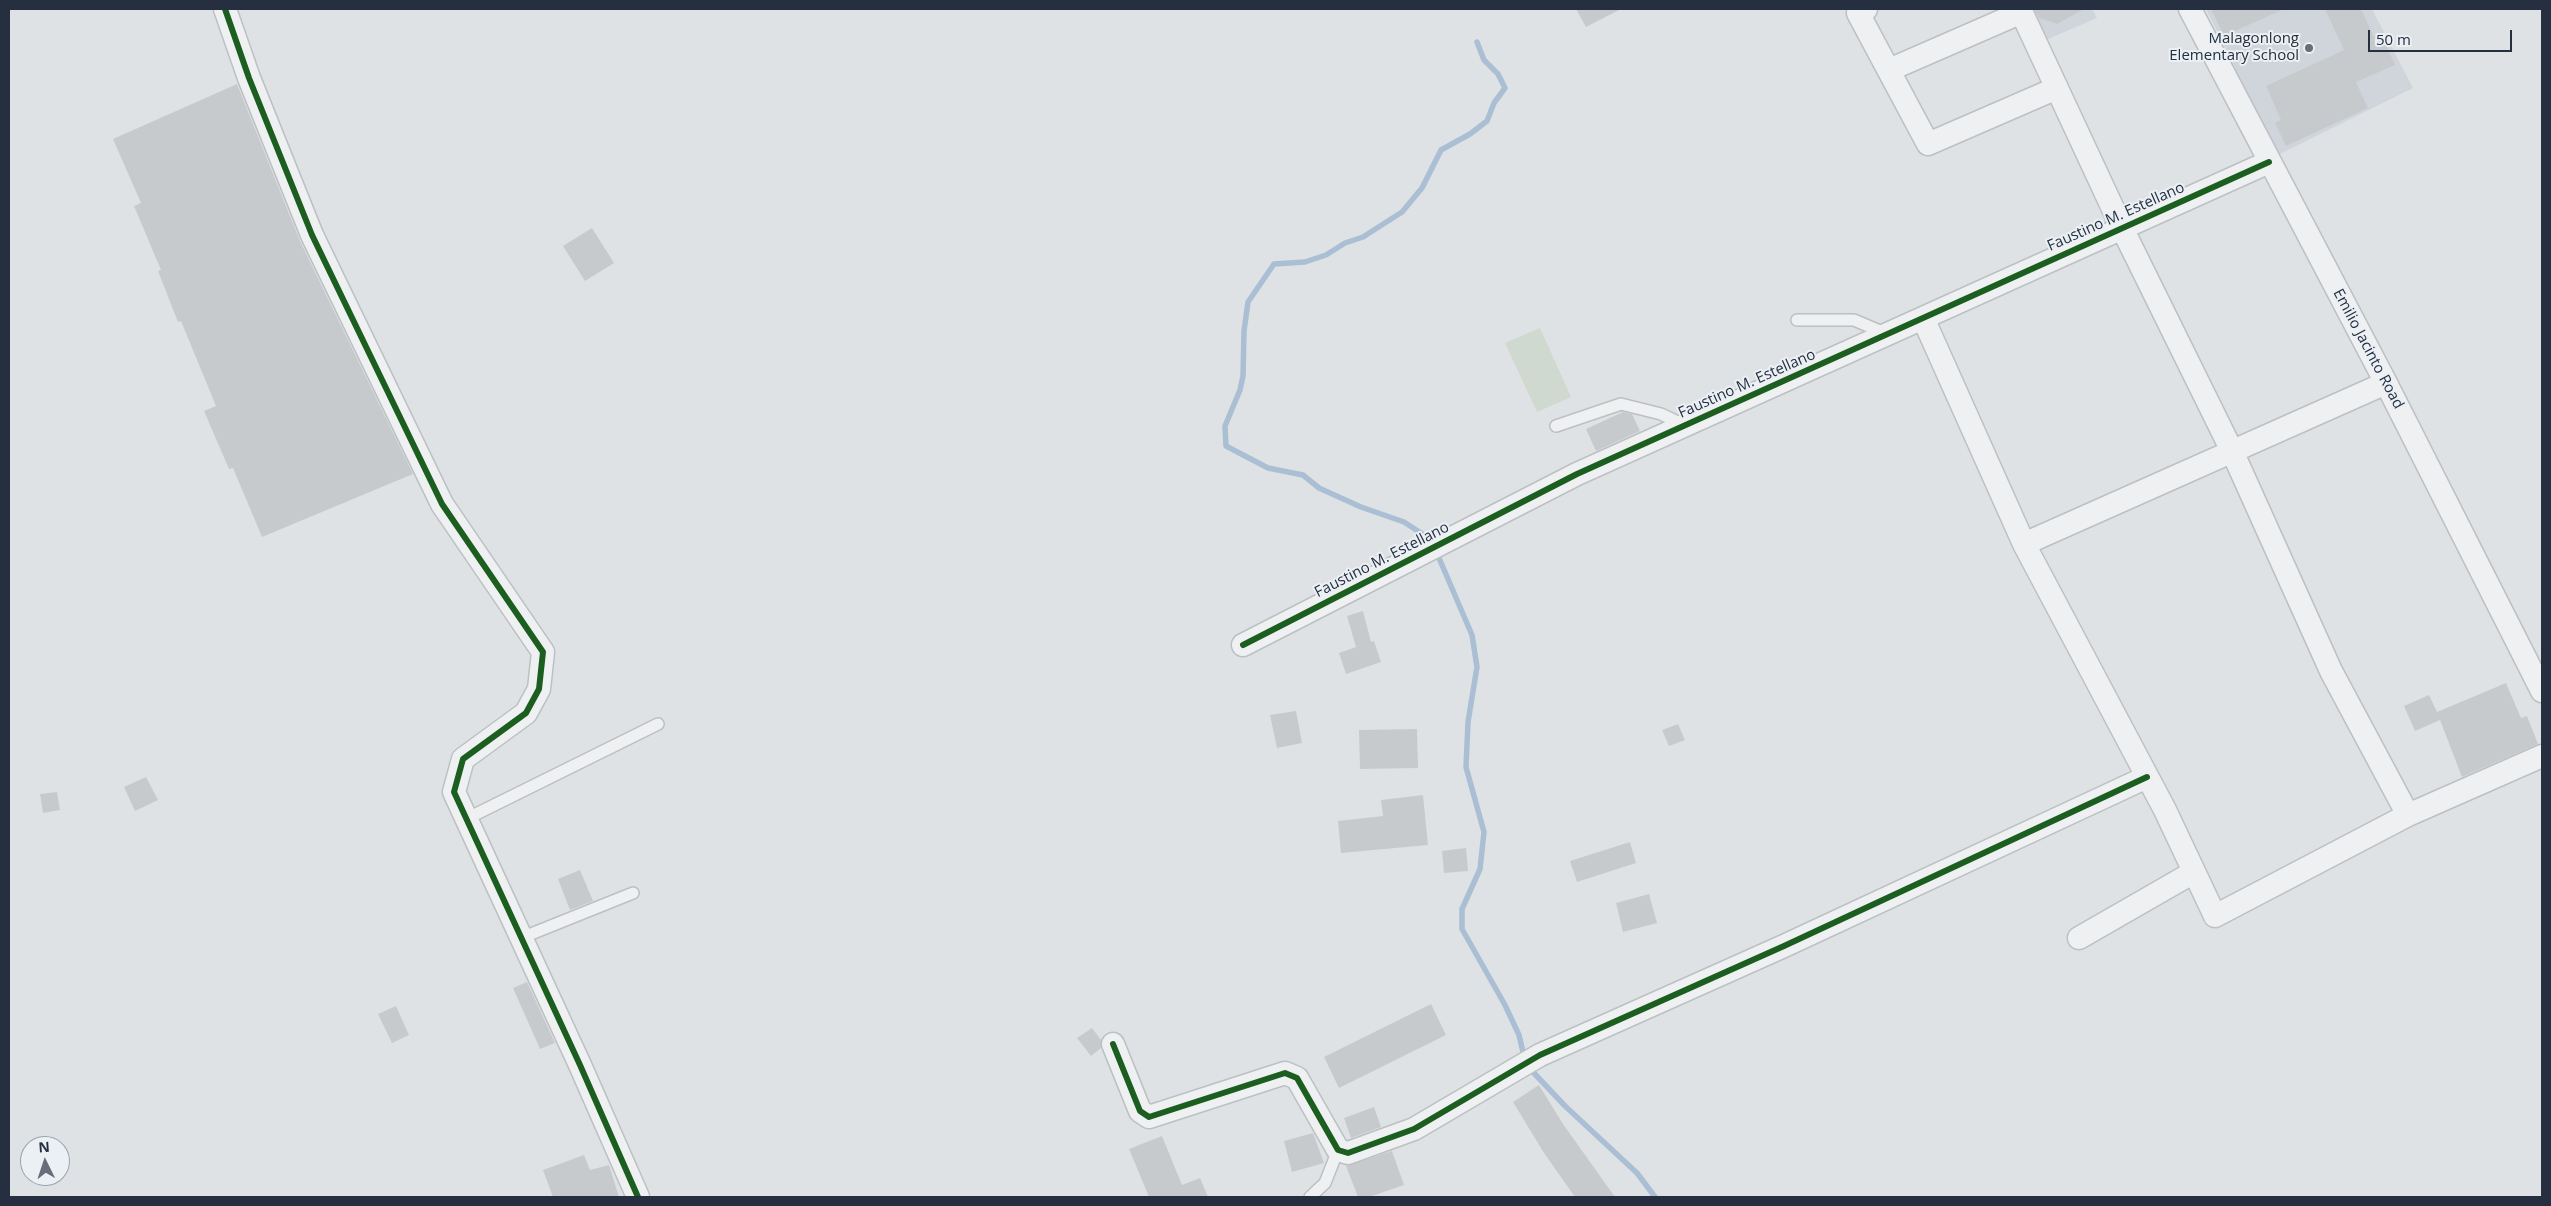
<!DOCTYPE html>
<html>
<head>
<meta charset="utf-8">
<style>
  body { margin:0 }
  #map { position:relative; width:2551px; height:1206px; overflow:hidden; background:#dfe2e5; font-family:"Open Sans",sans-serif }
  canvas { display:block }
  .frame { position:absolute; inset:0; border:10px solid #252f3f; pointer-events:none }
  .north { position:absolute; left:20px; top:1136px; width:50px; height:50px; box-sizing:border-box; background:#ebf0f5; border:1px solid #9ca3ac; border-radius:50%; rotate:356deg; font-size:14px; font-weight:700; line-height:20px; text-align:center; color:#252f3f }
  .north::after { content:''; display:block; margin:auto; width:18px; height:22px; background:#666e79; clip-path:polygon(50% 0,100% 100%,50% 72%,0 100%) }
  .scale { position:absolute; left:2368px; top:30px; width:144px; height:22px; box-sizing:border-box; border:2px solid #252f3f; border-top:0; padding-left:6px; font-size:15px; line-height:18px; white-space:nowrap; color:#252f3f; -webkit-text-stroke:4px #ebf0f5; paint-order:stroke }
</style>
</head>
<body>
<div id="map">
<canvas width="2551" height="1206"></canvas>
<div class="frame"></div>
<div class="north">N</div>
<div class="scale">50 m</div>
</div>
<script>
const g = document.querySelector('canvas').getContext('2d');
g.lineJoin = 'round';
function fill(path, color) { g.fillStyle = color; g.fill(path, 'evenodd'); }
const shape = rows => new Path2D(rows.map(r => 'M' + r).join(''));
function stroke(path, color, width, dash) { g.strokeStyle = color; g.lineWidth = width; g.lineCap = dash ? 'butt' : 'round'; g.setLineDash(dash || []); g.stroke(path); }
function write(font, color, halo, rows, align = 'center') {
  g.font = font + ' "Open Sans",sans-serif'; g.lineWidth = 4; g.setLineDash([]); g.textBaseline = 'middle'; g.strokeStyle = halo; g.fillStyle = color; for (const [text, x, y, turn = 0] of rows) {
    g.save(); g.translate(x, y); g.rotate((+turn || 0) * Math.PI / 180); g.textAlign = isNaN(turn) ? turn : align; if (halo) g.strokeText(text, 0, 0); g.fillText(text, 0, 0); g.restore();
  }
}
fill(shape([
  [2023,9,2092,9,2097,18,2039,43],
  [2206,9,2372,9,2413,88,2278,155]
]), '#d0d5dc');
fill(shape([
  [1540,328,1571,397,1537,412,1505,343]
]), '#cfd9cf');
stroke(shape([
  [1432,543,1430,539,1404,522,1361,507,1319,488,1303,475,1268,468,1226,446,1225,426,1240,390,1243,376,1244,331,1248,302,1274,264,1305,262,1326,255,1345,243,1363,237,1402,212,1422,188,1441,150,1470,134,1487,121,1494,103,1505,88,1498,74,1484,60,1477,42],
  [1436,551,1472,635,1477,667,1468,722,1466,767,1484,832,1480,869,1462,909,1462,929,1505,1005,1519,1035,1523,1052],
  [1533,1072,1565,1106,1637,1173,1655,1197]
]), '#aabfd3', 5.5);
fill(shape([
  [1576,9,1621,9,1586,27],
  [2034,9,2084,9,2057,24,2039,18],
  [2211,9,2284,9,2224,36],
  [2325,9,2361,9,2374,37,2381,34,2395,65,2356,82,2368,108,2286,146,2275,123,2281,120,2266,86,2344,50],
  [237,84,300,241,413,474,262,537,233,468,229,469,204,411,216,406,181,321,178,322,158,271,161,270,134,206,141,203,113,139],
  [592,228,614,263,585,281,563,246],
  [1623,412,1632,414,1640,431,1596,451,1586,429],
  [1363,611,1371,642,1374,641,1381,662,1346,674,1339,653,1356,647,1347,616],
  [2506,683,2521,718,2527,716,2538,744,2462,777,2440,720,2415,731,2404,706,2429,695,2437,712],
  [1296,711,1302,743,1277,748,1270,715],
  [1678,724,1685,740,1669,746,1662,730],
  [1417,729,1418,768,1360,769,1359,730],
  [146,777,158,800,135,811,124,787],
  [57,792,60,810,43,813,40,794],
  [1423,795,1428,845,1341,853,1338,821,1383,816,1381,800],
  [1630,842,1636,863,1577,882,1570,861],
  [1466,848,1468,871,1444,873,1442,851],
  [580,870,593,901,570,910,558,879],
  [1649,894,1657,923,1623,932,1616,903],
  [527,982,555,1043,540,1049,513,988],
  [1431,1004,1446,1035,1339,1088,1324,1057],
  [396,1006,409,1035,392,1043,378,1014],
  [1092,1028,1101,1040,1101,1048,1091,1056,1077,1038],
  [1539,1085,1563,1124,1615,1197,1575,1197,1544,1153,1513,1102],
  [1374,1107,1381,1127,1351,1138,1344,1118],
  [1313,1133,1324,1163,1292,1172,1284,1141],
  [1162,1136,1182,1185,1200,1178,1208,1197,1149,1197,1129,1149],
  [1392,1151,1404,1185,1369,1197,1358,1197,1346,1166],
  [584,1155,590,1170,609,1165,619,1197,553,1197,543,1170]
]), '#c7cacd');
const service = shape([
  [1797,320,1854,320,1887,334],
  [1556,426,1621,404,1661,414,1684,425],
  [466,819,658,724],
  [521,938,633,893],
  [1310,1197,1325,1183,1338,1150]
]);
const minor = shape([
  [225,9,249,78,312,235,442,504,543,652,539,689,526,713,463,759,454,792,580,1065,638,1197],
  [1866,9,1858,13,1928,144,2057,88],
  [2020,9,2122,228,2232,451,2331,671,2408,815],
  [2190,9,2386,383,2542,691],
  [1889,70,2022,12],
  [1923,318,2024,544,2165,810,2215,916,2408,815,2542,756],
  [2024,544,2386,383],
  [1243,645,1577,474,2269,162],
  [2079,938,2194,872],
  [1113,1044,1140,1111,1149,1117,1285,1073,1297,1078,1338,1150,1348,1153,1414,1129,1540,1055,1784,946,2147,777]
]);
stroke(service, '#bdc0c3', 14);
stroke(minor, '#bdc0c3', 25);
stroke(service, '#eef0f2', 11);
stroke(minor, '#eef0f2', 22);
stroke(shape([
  [225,9,249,78,312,235,442,504,543,652,539,689,526,713,463,759,454,792,580,1065,638,1197],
  [1243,645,1577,474,2269,162],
  [1113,1044,1140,1111,1149,1117,1285,1073,1297,1078,1338,1150,1348,1153,1414,1129,1540,1055,1784,946,2147,777]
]), '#1b5e20', 6);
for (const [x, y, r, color] of [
  [2309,48,5,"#666e79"]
]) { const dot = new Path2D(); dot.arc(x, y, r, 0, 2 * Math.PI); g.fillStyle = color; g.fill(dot); stroke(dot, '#ebf0f5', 2); }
write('15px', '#252f3f', '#ebf0f5', [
  ["Malagonlong",2299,39],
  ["Elementary School",2299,56]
], 'right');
write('15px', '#252f3f', '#ebf0f5', [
  ["Faustino M. Estellano",2116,217,-24],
  ["Emilio Jacinto Road",2368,349,62],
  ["Faustino M. Estellano",1747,384,-24],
  ["Faustino M. Estellano",1382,560,-27]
]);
</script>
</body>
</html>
